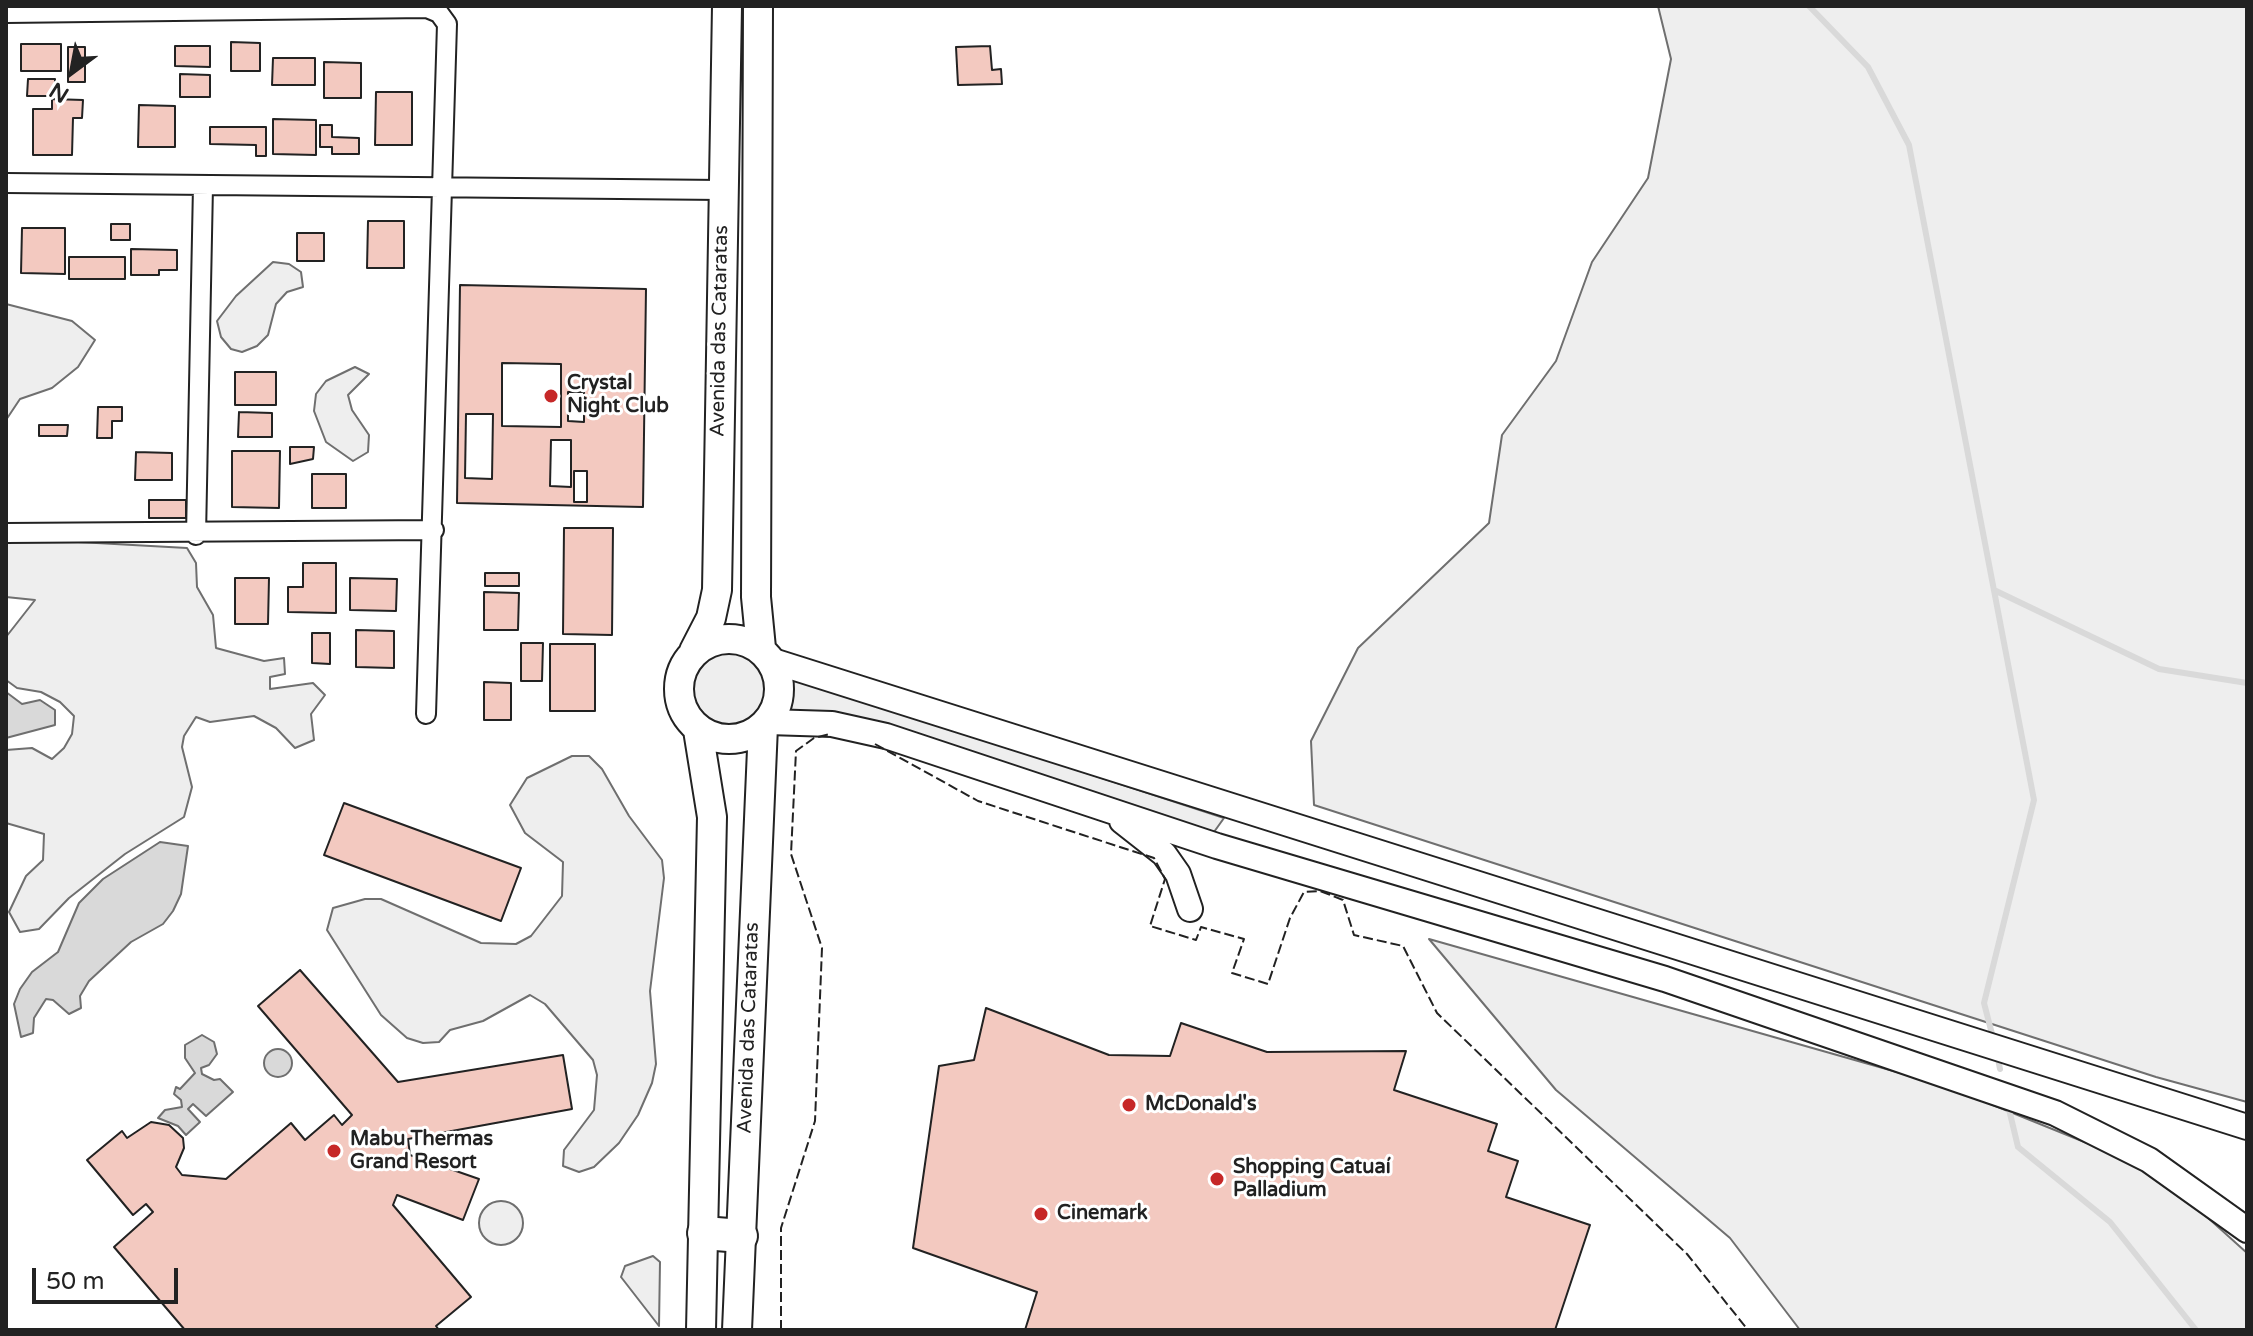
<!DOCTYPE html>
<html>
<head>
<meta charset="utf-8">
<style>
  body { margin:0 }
  #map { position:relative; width:2253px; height:1336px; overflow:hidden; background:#fff; font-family:"Varela Round",sans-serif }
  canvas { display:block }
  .frame { position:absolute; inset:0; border:8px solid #222; pointer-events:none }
  .north { position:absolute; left:32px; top:32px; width:80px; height:80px; -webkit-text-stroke:6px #fff; paint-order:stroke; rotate:212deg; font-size:22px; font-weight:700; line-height:32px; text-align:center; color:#222 }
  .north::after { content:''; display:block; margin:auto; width:28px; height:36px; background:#222; clip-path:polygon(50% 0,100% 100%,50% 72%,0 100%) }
  .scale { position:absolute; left:32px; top:1268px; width:146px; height:36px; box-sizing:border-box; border:4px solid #222; border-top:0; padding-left:10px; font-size:24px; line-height:28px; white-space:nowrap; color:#222; -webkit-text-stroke:6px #fff; paint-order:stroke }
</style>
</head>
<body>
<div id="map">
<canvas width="2253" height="1336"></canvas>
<div class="frame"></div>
<div class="north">N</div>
<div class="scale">50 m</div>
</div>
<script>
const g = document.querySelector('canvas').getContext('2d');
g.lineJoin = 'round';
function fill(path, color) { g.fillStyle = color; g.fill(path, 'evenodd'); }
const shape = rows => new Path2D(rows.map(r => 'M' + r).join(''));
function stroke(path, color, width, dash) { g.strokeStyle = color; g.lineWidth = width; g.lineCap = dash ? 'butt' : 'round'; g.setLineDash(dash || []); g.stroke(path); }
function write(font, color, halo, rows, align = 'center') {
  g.font = font + ' "Varela Round",sans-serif'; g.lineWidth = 6; g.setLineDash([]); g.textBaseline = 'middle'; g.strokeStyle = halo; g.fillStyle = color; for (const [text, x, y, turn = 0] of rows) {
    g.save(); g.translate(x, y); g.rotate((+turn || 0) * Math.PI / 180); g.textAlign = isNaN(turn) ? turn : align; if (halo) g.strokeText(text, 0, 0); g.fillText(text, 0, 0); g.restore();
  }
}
const green = shape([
  [1658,6,2247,6,2247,1102,2156,1077,1314,805,1311,741,1358,648,1489,523,1502,435,1556,361,1592,262,1648,178,1671,59,1658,6],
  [273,262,289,264,301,272,303,287,287,292,276,304,268,335,257,346,242,352,231,349,221,337,217,321,236,296,273,262],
  [6,304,72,321,95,340,78,367,52,388,20,399,6,420,6,304],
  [355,367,369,374,348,395,352,410,369,435,368,452,353,461,326,442,314,411,316,394,326,381,355,367],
  [6,538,187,548,196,563,197,587,213,615,216,648,264,661,284,658,285,674,270,677,270,689,313,683,325,695,311,714,314,740,295,748,276,728,254,716,210,722,196,717,184,736,182,747,192,787,184,817,125,854,69,898,39,929,20,932,9,912,26,876,43,860,44,834,6,823,6,750,32,748,52,759,64,748,72,734,74,716,60,702,41,692,17,688,6,680,6,637,35,600,6,597,6,538],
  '693 689a36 36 0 1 1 72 0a36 36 0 1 1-72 0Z',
  [787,675,1224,818,1214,832,857,717,830,713,790,717,792,694,787,675],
  [572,756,589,756,602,769,629,816,662,860,664,878,650,991,656,1064,652,1083,638,1115,619,1143,594,1167,579,1172,563,1166,564,1150,594,1110,597,1075,593,1060,545,1004,530,995,483,1021,450,1030,439,1042,423,1043,407,1038,381,1015,327,930,333,908,365,899,381,899,481,943,516,944,531,936,562,896,563,862,525,833,510,805,527,778,572,756],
  [1429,939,1946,1086,2156,1171,2247,1253,2247,1330,1800,1330,1730,1238,1556,1090,1429,939],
  '479 1223a22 22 0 1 1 44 0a22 22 0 1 1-44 0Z',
  [653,1256,660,1262,659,1326,621,1277,625,1266,653,1256]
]);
fill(green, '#eee');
stroke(green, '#6f6f6f', 2);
const water = shape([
  [6,692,22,704,40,700,55,710,55,725,6,738,6,692],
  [160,842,188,846,181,894,173,911,163,924,131,942,89,981,80,996,81,1008,69,1014,53,1000,46,999,34,1018,33,1033,21,1037,14,1004,20,989,32,972,58,952,79,903,103,879,160,842],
  [202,1035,214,1042,217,1054,209,1065,201,1068,202,1074,214,1080,220,1079,233,1092,206,1116,193,1104,188,1109,200,1122,186,1135,178,1126,158,1118,165,1110,182,1107,181,1100,174,1094,176,1087,180,1089,195,1073,185,1058,185,1045,202,1035],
  '264 1063a14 14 0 1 1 28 0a14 14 0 1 1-28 0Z'
]);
fill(water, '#d9d9d9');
stroke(water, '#6f6f6f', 2);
stroke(shape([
  [1809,6,1868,67,1909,145,2034,800,1984,1003,1992,1034],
  [1994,590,2159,669,2247,683],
  [1998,1059,2000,1069],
  [2008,1105,2018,1147,2110,1222,2196,1330]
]), '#d9d9d9', 6);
const building = shape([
  [231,42,260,43,260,71,231,71,231,42],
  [21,44,61,44,61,71,21,71,21,44],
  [175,46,210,46,210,67,175,66,175,46],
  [990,46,992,70,1001,69,1002,84,958,85,956,47,990,46],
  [68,47,85,47,85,82,68,82,68,47],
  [273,58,315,58,315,85,272,85,273,58],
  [324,62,361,63,361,98,324,98,324,62],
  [180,74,210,75,210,97,180,97,180,74],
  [28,79,55,79,55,96,27,96,28,79],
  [376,92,412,92,412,145,375,145,376,92],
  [52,99,83,100,82,118,73,118,72,155,33,155,33,109,52,109,52,99],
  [139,105,175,106,175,147,138,147,139,105],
  [273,119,316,120,316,155,273,154,273,119],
  [320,125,332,125,332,137,359,138,359,154,332,154,332,147,320,147,320,125],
  [210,127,266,127,266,156,256,156,256,145,210,144,210,127],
  [368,221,404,221,404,268,367,268,368,221],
  [111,224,130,224,130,240,111,240,111,224],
  [22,228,65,228,65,274,21,273,22,228],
  [297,233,324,233,324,261,297,261,297,233],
  [131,249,177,250,177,270,159,270,159,275,131,275,131,249],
  [69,257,125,257,125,279,69,279,69,257],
  [460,285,646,289,643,507,457,503,460,285],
  [502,363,561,364,561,427,502,426,502,363],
  [235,372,276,372,276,405,235,405,235,372],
  [568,392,584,392,584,422,568,421,568,392],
  [98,407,122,407,122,421,112,421,112,438,97,438,98,407],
  [239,412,272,413,272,437,238,437,239,412],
  [466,414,493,414,492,479,465,478,466,414],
  [39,425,68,425,67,436,39,436,39,425],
  [551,440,571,440,571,487,550,486,551,440],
  [290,447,314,447,313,459,290,464,290,447],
  [232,451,280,451,279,508,232,507,232,451],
  [136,452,172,453,172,480,135,480,136,452],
  [574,471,587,471,587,502,574,502,574,471],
  [312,474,346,474,346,508,312,508,312,474],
  [149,500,186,500,186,518,149,518,149,500],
  [564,528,613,528,612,635,563,634,564,528],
  [303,563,336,563,336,613,288,612,288,587,303,587,303,563],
  [485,573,519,573,519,586,485,586,485,573],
  [235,578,269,578,268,624,235,624,235,578],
  [350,578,397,579,396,611,350,610,350,578],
  [484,592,519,593,518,630,484,630,484,592],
  [356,630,394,631,394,668,356,667,356,630],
  [312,633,330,633,330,664,312,663,312,633],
  [521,643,543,643,542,681,521,681,521,643],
  [550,644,595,644,595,711,550,711,550,644],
  [484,682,511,683,511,720,484,720,484,682],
  [344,803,521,868,501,921,324,855,344,803],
  [300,970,398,1082,563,1055,572,1109,408,1139,410,1155,479,1179,463,1220,397,1195,393,1205,471,1297,436,1326,439,1330,185,1330,114,1247,153,1212,146,1204,133,1215,87,1160,122,1131,127,1138,151,1122,169,1125,183,1138,184,1148,176,1167,182,1175,226,1179,291,1123,305,1140,334,1115,342,1125,352,1115,258,1006,300,970],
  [986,1008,1109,1055,1170,1056,1181,1023,1267,1052,1406,1051,1394,1090,1497,1124,1488,1151,1518,1161,1506,1197,1590,1225,1555,1330,1025,1330,1037,1292,913,1248,939,1066,974,1060,986,1008]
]);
fill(building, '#f3c9c0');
stroke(building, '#222', 2);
const street = shape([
  [6,13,427,8,439,13,447,24,426,714],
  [6,183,722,190],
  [6,533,434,530],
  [196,535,203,186]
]);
const secondary = shape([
  [773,661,2247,1127],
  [768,722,832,724,886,736,1217,846,1665,979,2055,1113,2149,1160,2247,1230],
  [1122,821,1164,854,1178,874,1190,909]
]);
const primary = shape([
  [758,6,756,597,761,648],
  '679 689a50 50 0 1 1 100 0a50 50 0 1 1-100 0Z',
  [694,651,711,618,717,590,727,6],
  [698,730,712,817,701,1330],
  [737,1330,763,726]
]);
const highway = shape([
  [704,1233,741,1236]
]);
stroke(street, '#222', 22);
stroke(secondary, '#222', 28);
stroke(primary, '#222', 32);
stroke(highway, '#222', 36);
stroke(street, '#fff', 18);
stroke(secondary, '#fff', 24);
stroke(primary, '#fff', 28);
stroke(highway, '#fff', 32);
stroke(shape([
  [875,744,978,801,1154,858,1165,879,1150,926,1196,940,1201,927,1244,939,1232,973,1268,984,1290,918,1304,892,1320,891,1343,900,1354,935,1403,946,1437,1013,1687,1254,1748,1330],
  [781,1330,781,1228,815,1121,822,948,791,854,796,751,814,738,830,734]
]), '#222', 2, [10, 4]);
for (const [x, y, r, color] of [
  [551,396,8,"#c62828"],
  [1129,1105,8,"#c62828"],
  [334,1151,8,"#c62828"],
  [1217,1179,8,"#c62828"],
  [1041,1214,8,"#c62828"]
]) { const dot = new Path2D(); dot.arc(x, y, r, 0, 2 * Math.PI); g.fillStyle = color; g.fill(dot); stroke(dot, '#fff', 3); }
write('20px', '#222', '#fff', [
  ["Avenida das Cataratas",720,331,-89],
  ["Avenida das Cataratas",749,1028,-88]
]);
write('bold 20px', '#222', '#fff', [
  ["Crystal",567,384],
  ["Night Club",567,407],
  ["McDonald's",1145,1105],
  ["Mabu Thermas",350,1140],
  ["Grand Resort",350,1163],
  ["Shopping Catuaí",1233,1168],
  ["Palladium",1233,1191],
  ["Cinemark",1057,1214]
], 'left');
</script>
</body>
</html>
